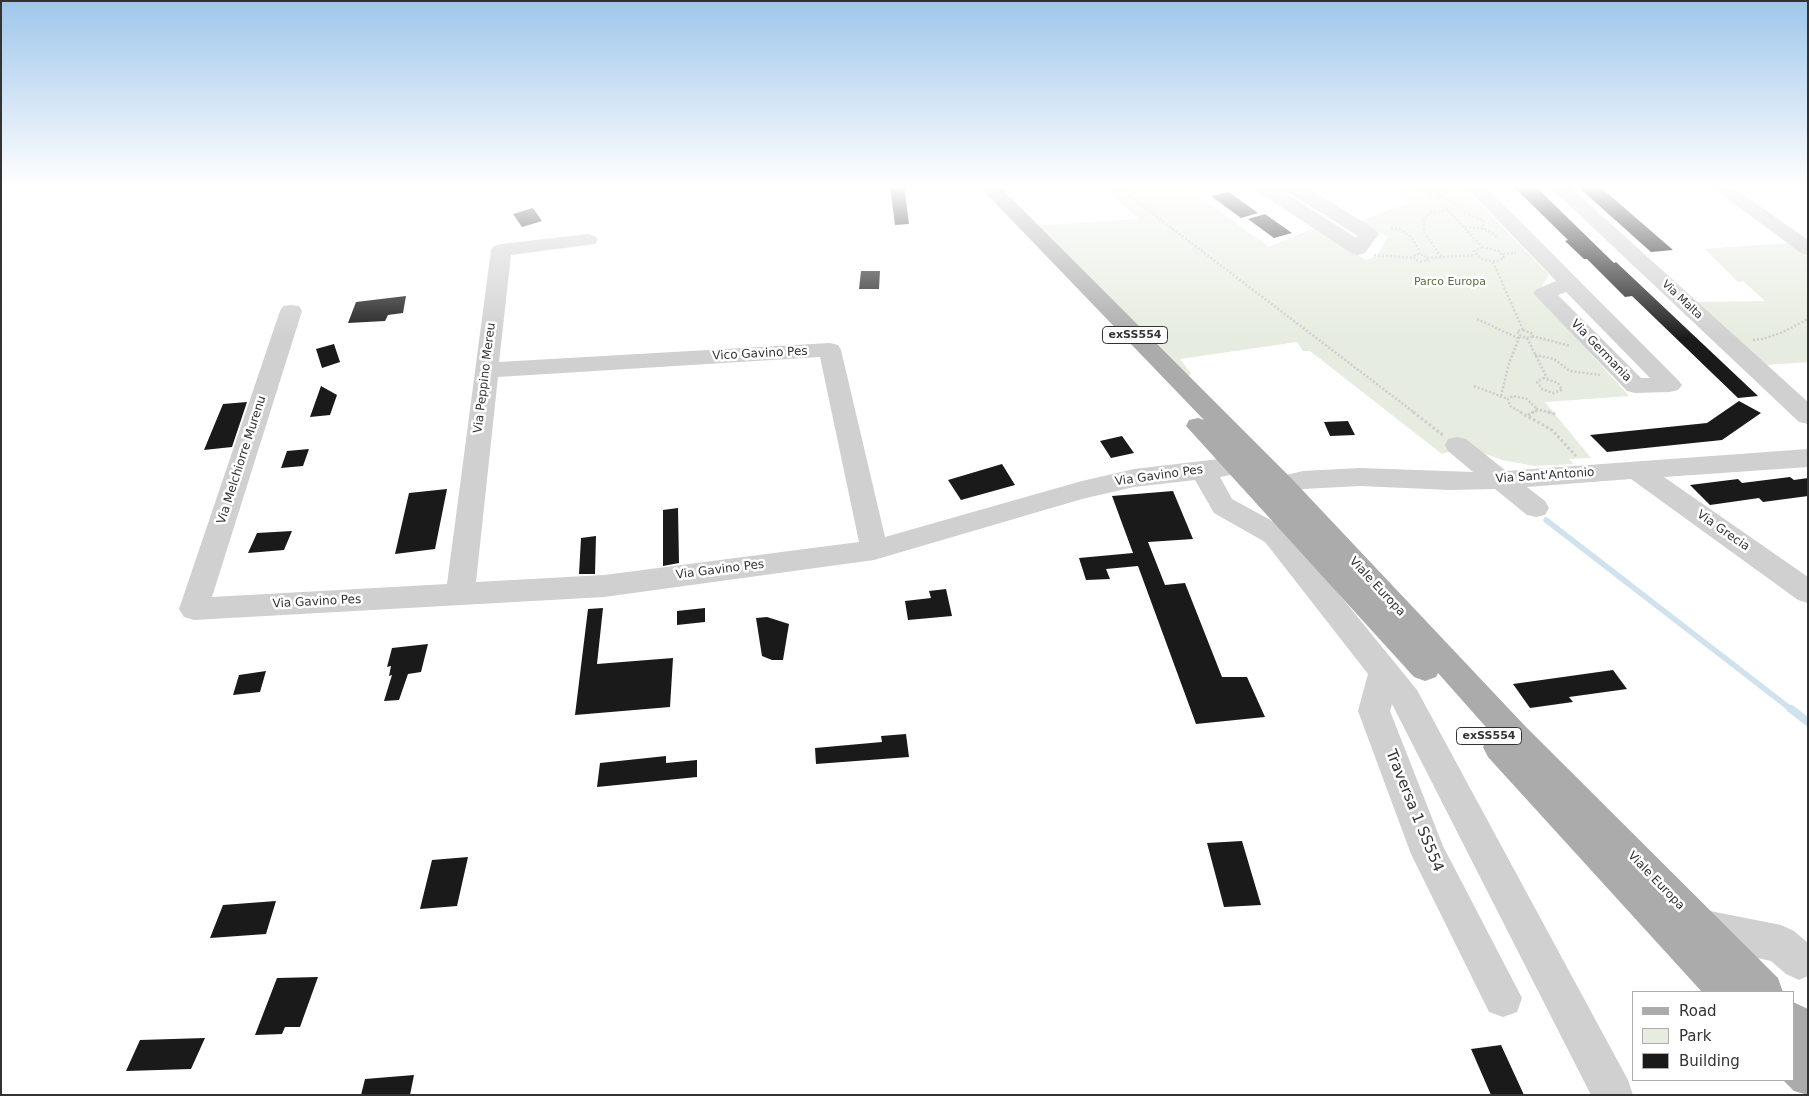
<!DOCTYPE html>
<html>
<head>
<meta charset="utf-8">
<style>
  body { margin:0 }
  #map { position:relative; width:1809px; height:1096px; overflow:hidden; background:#fff; font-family:"DejaVu Sans",sans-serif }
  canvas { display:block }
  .frame { position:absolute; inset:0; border:2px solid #333; pointer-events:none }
  .legend { position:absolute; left:1632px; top:991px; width:162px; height:90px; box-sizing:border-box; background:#fff; border:1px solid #adadad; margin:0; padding:6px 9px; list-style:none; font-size:15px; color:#333 }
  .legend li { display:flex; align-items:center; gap:10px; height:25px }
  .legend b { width:25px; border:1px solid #adadad }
</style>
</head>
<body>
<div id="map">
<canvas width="1809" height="1096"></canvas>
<div class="frame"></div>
<ul class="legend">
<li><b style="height:6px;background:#ababab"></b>Road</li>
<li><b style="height:14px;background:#e6ecdf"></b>Park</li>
<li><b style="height:14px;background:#1a1a1a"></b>Building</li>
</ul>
</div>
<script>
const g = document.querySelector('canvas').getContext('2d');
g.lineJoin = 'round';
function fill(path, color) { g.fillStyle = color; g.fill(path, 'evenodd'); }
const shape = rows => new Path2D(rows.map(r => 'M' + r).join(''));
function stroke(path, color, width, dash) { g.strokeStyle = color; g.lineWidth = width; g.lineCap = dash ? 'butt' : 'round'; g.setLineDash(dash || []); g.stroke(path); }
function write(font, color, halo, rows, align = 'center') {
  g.font = font + ' "DejaVu Sans",sans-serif'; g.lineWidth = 5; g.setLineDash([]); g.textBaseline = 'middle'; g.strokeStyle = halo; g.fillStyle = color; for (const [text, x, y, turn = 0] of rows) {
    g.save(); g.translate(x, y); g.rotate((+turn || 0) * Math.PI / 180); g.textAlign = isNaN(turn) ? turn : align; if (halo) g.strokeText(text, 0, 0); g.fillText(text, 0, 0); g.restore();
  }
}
fill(shape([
  [1100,185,1184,185,1269,247,1314,228,1366,260,1377,256,1388,237,1360,221,1411,202,1381,185,1462,185,1549,275,1537,294,1629,396,1545,402,1591,458,1569,459,1574,464,1534,466,1502,460,1485,454,1470,445,1442,454,1310,351,1303,351,1297,342,1180,359,1191,373,1186,380,1031,226,1139,219],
  [1791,243,1808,256,1808,362,1765,365,1694,302,1765,301,1743,281,1738,282,1705,249]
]), '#e6ecdf');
stroke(shape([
  [1546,520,1792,710]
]), '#cfe2ee', 5.5);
stroke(shape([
  [1791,709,1808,722]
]), '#cfe2ee', 8);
fill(shape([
  [1512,185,1534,185,1614,263,1616,262,1758,396,1738,398,1632,296,1625,297,1587,259,1584,259,1565,241,1568,240],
  [1576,185,1598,185,1673,250,1651,252],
  [890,186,904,186,909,224,895,225],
  [1229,192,1258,213,1241,218,1211,196],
  [533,208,542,221,522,227,513,214],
  [1265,214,1292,233,1274,238,1248,219],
  [861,271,880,271,879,289,859,289],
  [406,296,403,313,388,315,385,321,348,323,356,302],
  [334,344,340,362,322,368,316,349],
  [321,386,337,395,330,415,310,417],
  [1739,401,1761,413,1722,440,1607,452,1590,435,1707,423],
  [247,402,232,447,204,450,223,404],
  [1348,421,1355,435,1330,436,1324,422],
  [1122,436,1134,453,1111,458,1100,441],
  [309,449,303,466,281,468,287,451],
  [1002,464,1015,485,961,500,948,480],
  [1790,477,1794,480,1808,478,1808,496,1763,502,1759,498,1710,505,1690,485,1738,479,1742,483],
  [447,489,435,549,395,554,409,493],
  [1173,491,1193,539,1148,542,1165,585,1185,583,1222,677,1247,677,1265,717,1196,724,1138,566,1106,569,1110,579,1086,580,1079,558,1133,553,1112,496],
  [678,508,679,563,663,566,663,510],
  [292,531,284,550,248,553,257,533],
  [596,536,595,574,579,574,581,538],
  [946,589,952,616,908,620,905,601,931,598,929,591],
  [603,608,597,664,673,658,670,707,575,715,588,609],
  [705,608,705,622,677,625,677,611],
  [767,617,789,624,783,660,772,660,762,656,756,618],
  [428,644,421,672,408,674,399,700,384,701,392,675,389,676,391,666,387,667,392,648],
  [1613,670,1627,689,1569,697,1573,702,1530,708,1513,684],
  [266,671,260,692,233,695,239,675],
  [906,734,909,757,816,764,815,748,882,742,881,736],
  [666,756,666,763,697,760,697,777,597,787,600,763],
  [1242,841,1261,905,1224,907,1207,843],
  [468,857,457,906,420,909,432,860],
  [276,901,266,934,210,938,223,905],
  [318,977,300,1027,285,1027,282,1034,255,1035,277,978],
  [205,1038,191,1069,126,1071,140,1040],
  [1501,1045,1524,1095,1491,1095,1471,1049],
  [414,1075,410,1095,361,1095,365,1079]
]), '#1a1a1a');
stroke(shape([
  [1115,185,1415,413],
  [1413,185,1429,193],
  [1426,185,1432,192],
  [1437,185,1440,188,1438,193],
  [1430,192,1438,193,1442,197,1434,198,1429,195,1430,192],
  [1442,197,1454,203,1464,213,1483,220,1484,229],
  [1438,199,1482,247],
  [1465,227,1484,229,1494,234,1497,238],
  [1391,228,1399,229,1411,237,1418,248,1419,254],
  [1482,247,1499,251,1504,258,1495,262,1481,259,1474,251,1482,247],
  [1417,254,1424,255,1428,260,1422,262,1416,260,1413,256,1417,254],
  [1503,254,1516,253],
  [1374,255,1414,258],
  [1441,257,1424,232,1424,221,1429,213,1449,210],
  [1427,258,1475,255],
  [1493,262,1523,330],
  [1477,319,1518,338],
  [1523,330,1531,333,1532,337,1526,338,1519,335,1517,331,1523,330],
  [1532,336,1571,346],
  [1527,338,1547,378],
  [1753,340,1763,339,1783,332,1808,319],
  [1535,355,1554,359,1570,371,1600,375],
  [1543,378,1558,383,1562,390,1553,393,1542,389,1537,382,1543,378],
  [1474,386,1508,399],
  [1501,396,1509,363,1520,336],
  [1536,409,1552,413],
  [1522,413,1510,406,1508,399,1513,396,1527,399,1535,407,1536,411,1531,413]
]), '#cdcdcd', 2.5, [2, 2]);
stroke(shape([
  [1413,412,1443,435],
  [1520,412,1552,430,1576,456],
  [1548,412,1555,414],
  [1528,415,1534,412]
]), '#cdcdcd', 3, [2.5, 2.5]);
fill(shape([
  [1252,185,1274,185,1356,238,1358,236,1283,189,1281,185,1303,185,1376,230,1379,234,1365,253,1358,255,1351,253,1254,189,1252,185],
  [1464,185,1484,185,1678,380,1682,385,1678,390,1670,392,1635,393,1627,391,1533,293,1537,289,1556,281,1464,185],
  [1566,292,1650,378,1641,378,1558,295,1566,292],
  [1548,185,1568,185,1808,402,1808,424,1799,422,1548,185],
  [1709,185,1730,185,1808,240,1808,255,1801,253,1709,185],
  [588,234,595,236,598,240,595,244,511,255,499,362,830,343,838,345,841,350,885,537,1082,481,1134,469,1236,457,1245,460,1249,466,1245,472,1220,477,1232,499,1285,528,1417,690,1628,1080,1633,1095,1591,1095,1392,704,1390,711,1443,846,1522,998,1517,1012,1503,1017,1489,1012,1411,854,1358,711,1368,674,1265,542,1214,513,1195,480,1134,487,1082,499,874,560,604,597,194,620,184,617,179,609,280,311,283,306,291,305,299,306,302,311,212,597,447,584,491,250,494,246,501,244,588,234],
  [820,357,859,542,604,575,476,582,498,377,820,357],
  [1457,437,1466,439,1506,471,1808,449,1808,467,1664,477,1808,577,1808,603,1798,600,1631,479,1527,487,1545,501,1549,508,1545,515,1536,517,1527,515,1495,489,1450,490,1360,486,1303,489,1282,493,1273,490,1269,484,1273,478,1303,471,1360,468,1473,472,1448,451,1445,445,1448,439,1457,437],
  [1700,909,1781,925,1794,931,1808,943,1808,976,1799,980,1786,974,1771,961,1700,945,1687,940,1682,927,1687,914,1700,909]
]), '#d0d0d0');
fill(shape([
  [978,185,998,185,1291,478,1526,727,1778,978,1783,992,1702,992,1488,757,1483,747,1488,737,1493,735,1438,673,1436,677,1425,681,1414,677,1186,426,1189,420,1198,418,1204,420,978,185],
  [1793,1002,1808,1009,1808,1095,1794,1091,1783,1080,1793,1080,1793,1002]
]), '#ababab');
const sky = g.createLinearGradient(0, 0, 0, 339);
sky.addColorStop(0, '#9ec6ea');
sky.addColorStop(0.55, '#fff');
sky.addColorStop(1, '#ffffff00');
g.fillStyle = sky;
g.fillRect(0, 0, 1809, 339);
write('11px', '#56703f', '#fff', [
  ["Parco Europa",1450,282]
]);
write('11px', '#333', '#fff', [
  ["Via Malta",1682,300,43]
]);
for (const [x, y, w] of [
  [1135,335,65],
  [1489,736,65]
]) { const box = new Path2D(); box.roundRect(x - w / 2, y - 8.5, w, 17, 4); g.fillStyle = '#fff'; g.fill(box); stroke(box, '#333', 1); }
write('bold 11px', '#333', null, [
  ["exSS554",1135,335],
  ["exSS554",1489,736]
]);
write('12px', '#333', '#fff', [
  ["Via Germania",1601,351,46],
  ["Vico Gavino Pes",760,354,-3],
  ["Via Peppino Mereu",485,378,-83],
  ["Via Melchiorre Murenu",242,460,-72],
  ["Via Gavino Pes",1159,476,-8],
  ["Via Sant'Antonio",1545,476,-4],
  ["Via Grecia",1723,531,35],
  ["Via Gavino Pes",720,570,-7],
  ["Viale Europa",1377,587,47],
  ["Via Gavino Pes",317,602,-3],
  ["Viale Europa",1656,881,46]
]);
write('15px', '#333', '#fff', [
  ["Traversa 1 SS554",1414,811,68]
]);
</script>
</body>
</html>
